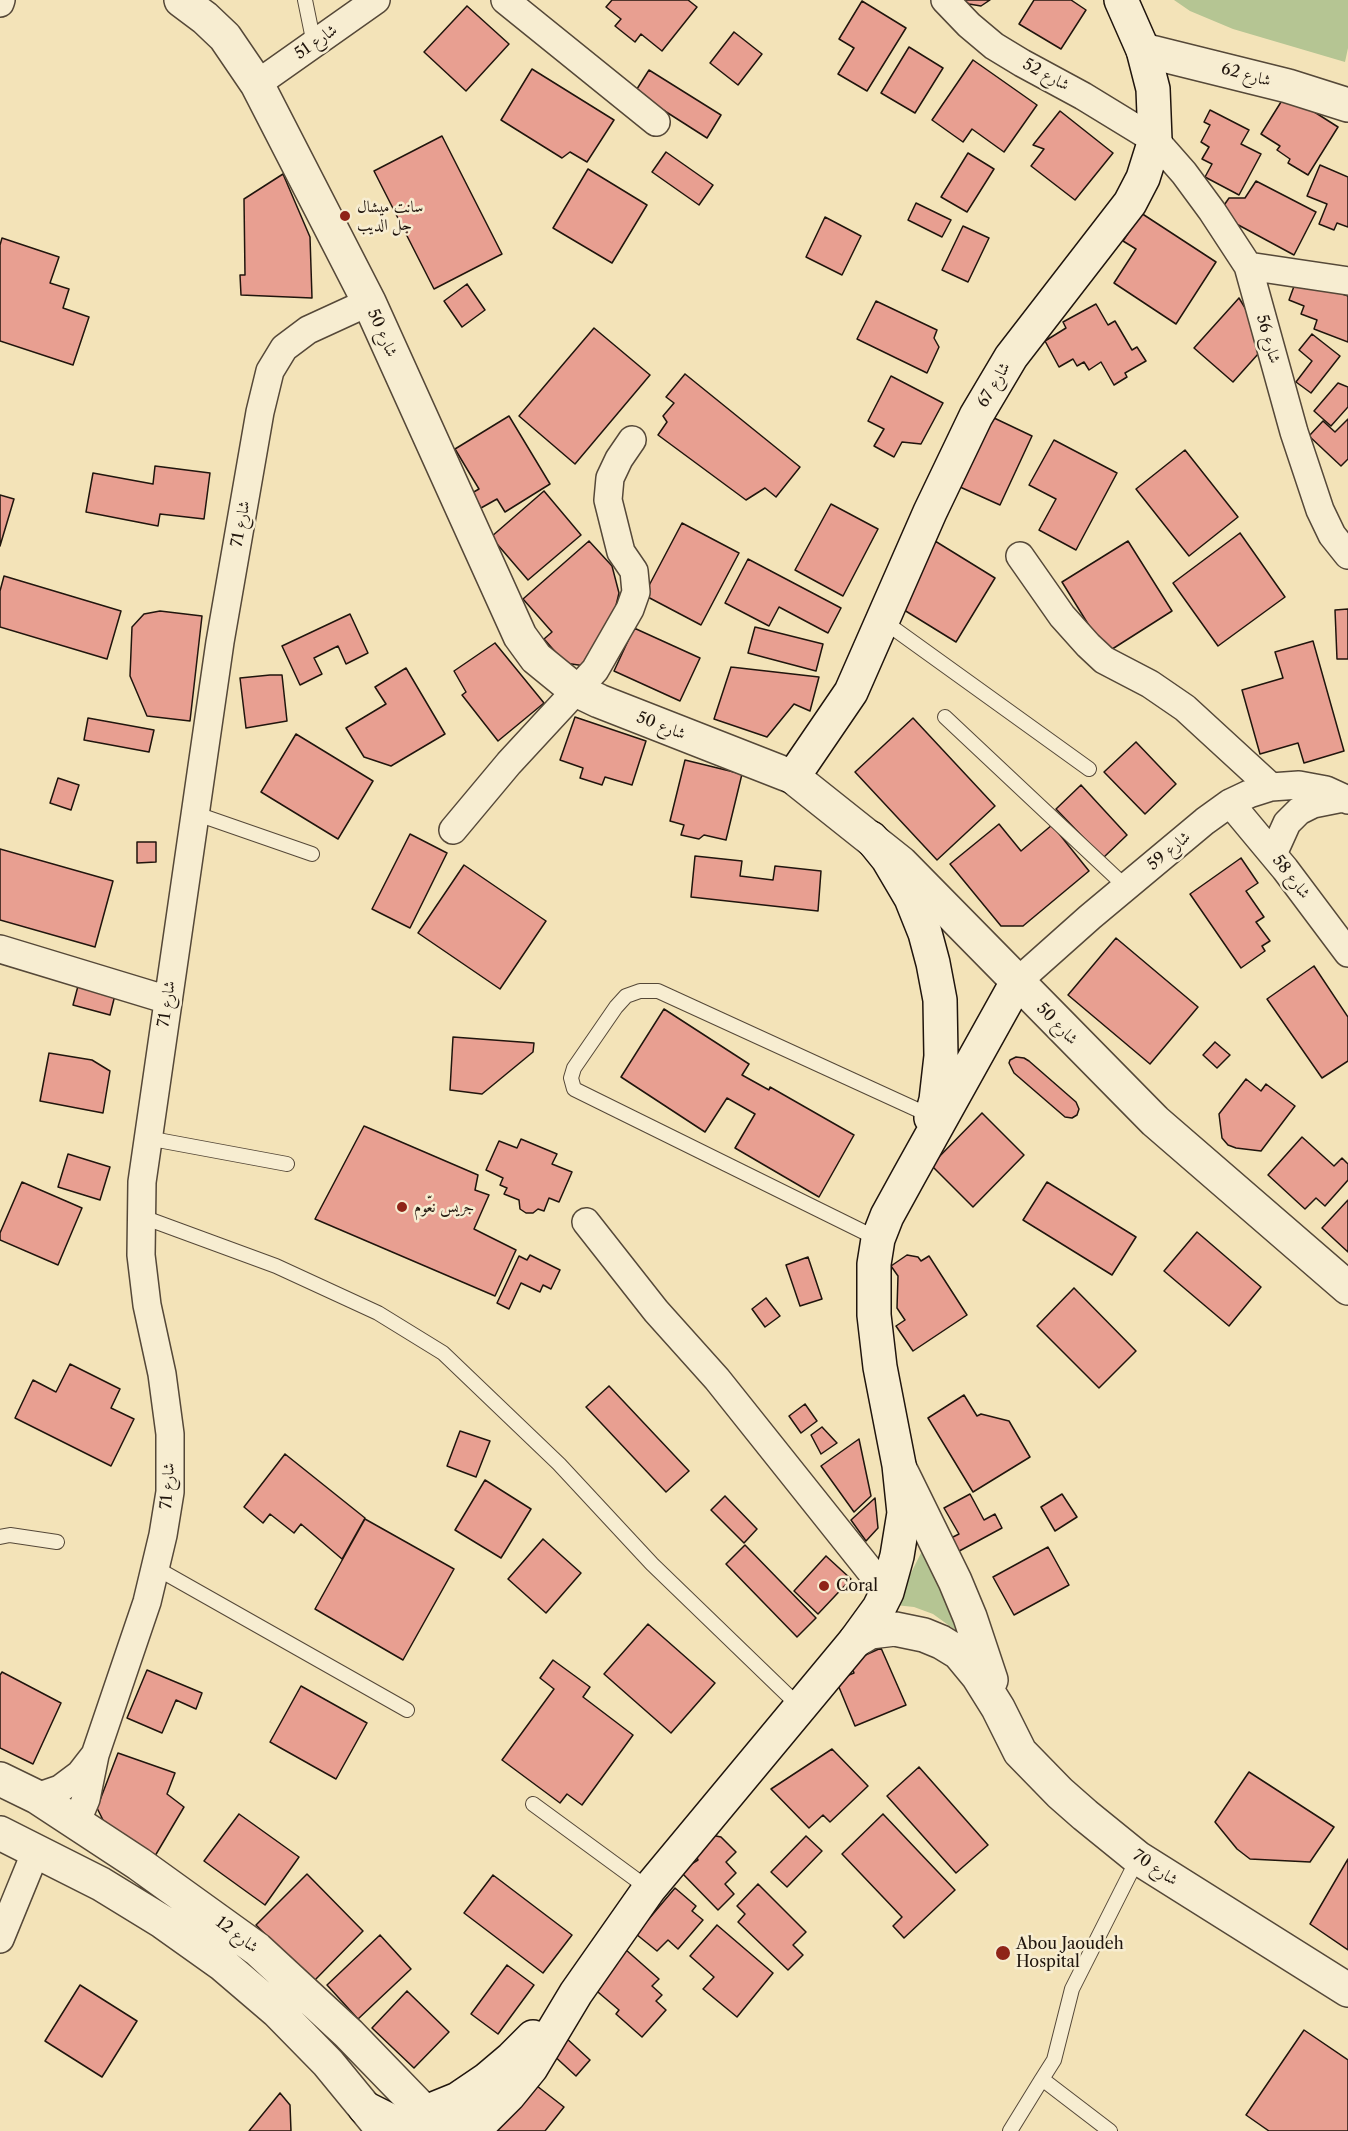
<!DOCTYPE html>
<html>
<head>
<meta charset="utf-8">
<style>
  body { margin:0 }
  canvas { display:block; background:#f3e3b8 }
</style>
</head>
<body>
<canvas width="1348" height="2131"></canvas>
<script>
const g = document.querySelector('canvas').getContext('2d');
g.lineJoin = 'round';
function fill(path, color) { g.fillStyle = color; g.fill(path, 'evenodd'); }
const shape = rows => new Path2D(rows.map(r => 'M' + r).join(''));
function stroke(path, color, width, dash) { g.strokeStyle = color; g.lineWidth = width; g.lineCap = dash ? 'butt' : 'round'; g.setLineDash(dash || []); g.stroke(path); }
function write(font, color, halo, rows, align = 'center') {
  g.font = font + ' "Libre Caslon Text",Amiri,serif'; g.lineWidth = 5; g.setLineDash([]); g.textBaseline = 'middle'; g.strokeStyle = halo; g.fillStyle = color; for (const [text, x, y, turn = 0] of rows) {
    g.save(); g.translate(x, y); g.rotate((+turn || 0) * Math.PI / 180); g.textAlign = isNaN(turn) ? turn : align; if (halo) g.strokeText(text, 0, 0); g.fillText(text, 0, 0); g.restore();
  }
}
fill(shape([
  [1174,0,1348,0,1348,48,1345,62,1233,29,1190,11],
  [928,1539,958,1632,933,1614,914,1607,895,1605]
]), '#b5c593');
const building = shape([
  [612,0,688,0,697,7,662,51,641,34,635,42,615,26,621,19,606,7,612,0],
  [964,0,990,0,981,6,969,4,964,0],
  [1034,0,1071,0,1086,10,1061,49,1019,24,1034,0],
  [862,1,906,28,867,91,838,74,854,48,839,39,862,1],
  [467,6,509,44,466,91,424,52,467,6],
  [734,32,762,54,738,85,710,63,734,32],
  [909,47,943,68,915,113,881,93,909,47],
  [973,60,1037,105,1004,152,972,129,963,142,932,120,973,60],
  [532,69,614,120,587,162,570,152,562,158,501,120,532,69],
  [649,70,721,115,707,138,635,92,649,70],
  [1286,94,1338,127,1308,175,1288,163,1290,159,1277,150,1280,146,1261,134,1286,94],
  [1210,110,1249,130,1241,144,1261,154,1239,195,1205,177,1212,164,1202,159,1209,147,1201,142,1210,125,1204,122,1210,110],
  [1060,111,1113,153,1075,200,1031,166,1044,149,1033,145,1060,111],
  [442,136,502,254,434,289,374,171,442,136],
  [666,152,713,185,699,205,652,172,666,152],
  [968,153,994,169,967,212,941,197,968,153],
  [1320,165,1348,177,1348,227,1337,223,1334,230,1319,224,1327,204,1307,196,1320,165],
  [588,169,647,205,612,263,553,228,588,169],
  [283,174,310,237,312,298,241,295,240,275,245,275,244,199,283,174],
  [1256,181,1316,212,1294,255,1218,214,1229,198,1245,198,1256,181],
  [916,203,951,220,942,237,908,220,916,203],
  [1141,213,1216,262,1176,324,1114,283,1136,249,1123,241,1141,213],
  [825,217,861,236,842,275,806,257,825,217],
  [963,226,989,238,968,282,942,270,963,226],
  [2,238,59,257,50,283,69,289,63,308,89,317,73,365,0,341,0,245,2,238],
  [1297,278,1348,296,1348,342,1314,329,1317,320,1301,314,1304,306,1289,300,1297,278],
  [467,284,485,310,462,327,444,301,467,284],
  [1239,298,1267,344,1233,382,1194,348,1239,298],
  [876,301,937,330,934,338,939,347,927,373,857,339,876,301],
  [1096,304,1108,325,1115,321,1132,350,1137,347,1146,361,1125,373,1127,377,1114,385,1101,362,1089,370,1084,362,1077,366,1073,359,1059,367,1045,341,1066,328,1063,322,1096,304],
  [594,328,650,375,575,464,519,416,594,328],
  [1312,334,1340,356,1311,393,1296,382,1312,361,1299,350,1312,334],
  [685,374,800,467,776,497,765,488,746,500,658,435,667,422,663,416,674,403,666,397,685,374],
  [891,376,943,403,921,444,902,442,894,457,874,446,884,429,868,421,891,376],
  [1338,383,1348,387,1348,407,1331,426,1314,411,1338,383],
  [509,416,550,484,505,512,497,499,481,508,472,493,479,489,455,449,509,416],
  [992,417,1032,436,1000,505,960,487,992,417],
  [1348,419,1348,459,1341,466,1309,436,1323,421,1335,432,1348,419],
  [1054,440,1117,473,1076,550,1039,530,1056,499,1029,485,1054,440],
  [1185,450,1238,517,1189,556,1136,489,1185,450],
  [155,466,210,473,204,519,160,514,158,526,86,512,93,473,153,484,155,466],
  [544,491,581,535,528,580,491,537,544,491],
  [0,495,14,499,0,546,0,495],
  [831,504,878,529,843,596,795,570,831,504],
  [682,523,739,553,701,625,644,595,682,523],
  [1240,533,1285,597,1218,646,1173,583,1240,533],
  [589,541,612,566,619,593,613,618,585,666,565,663,544,639,552,632,523,599,589,541],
  [935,541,995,578,956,642,896,605,935,541],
  [1128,541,1172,611,1106,653,1062,582,1128,541],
  [748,559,841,608,828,633,779,607,769,626,725,603,748,559],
  [4,576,121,611,107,659,0,627,0,591,4,576],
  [1348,609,1348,659,1337,659,1335,610,1348,609],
  [160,611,202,616,190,721,147,716,130,676,132,627,144,614,160,611],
  [350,614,368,653,346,664,338,646,314,658,322,674,300,685,282,646,350,614],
  [755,627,823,644,816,671,748,653,755,627],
  [634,628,700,658,680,701,614,671,634,628],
  [1313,641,1344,751,1304,763,1298,743,1260,754,1242,690,1283,678,1275,652,1313,641],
  [495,643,544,703,498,741,462,695,466,692,454,671,495,643],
  [731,667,819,677,810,711,794,704,767,737,714,719,731,667],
  [406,668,445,734,391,766,364,757,346,728,386,704,375,687,406,668],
  [270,675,282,675,287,721,246,728,240,678,270,675],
  [575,717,646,741,632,785,605,777,602,785,580,778,583,768,560,760,575,717],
  [88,718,154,730,149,752,84,740,88,718],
  [913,718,995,806,937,860,855,772,913,718],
  [296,734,373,781,338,839,261,792,296,734],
  [1136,742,1176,784,1145,814,1104,772,1136,742],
  [685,760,742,774,726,840,704,835,699,839,681,835,684,825,670,821,685,760],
  [58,778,79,785,71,810,50,803,58,778],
  [1081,785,1127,835,1103,858,1056,809,1081,785],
  [999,824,1021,851,1052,825,1089,871,1023,926,1001,926,950,864,999,824],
  [410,834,447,853,410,928,372,909,410,834],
  [137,842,156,842,156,862,137,863,137,842],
  [0,849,113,881,95,947,0,920,0,849],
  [695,856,742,861,740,876,773,880,775,866,821,871,818,911,691,897,695,856],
  [1241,858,1258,883,1246,891,1264,917,1256,922,1270,941,1262,946,1265,951,1241,968,1190,894,1241,858],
  [464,865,546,921,500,989,418,933,464,865],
  [1116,938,1198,1007,1150,1064,1068,995,1116,938],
  [1314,966,1348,1017,1348,1061,1322,1078,1267,999,1314,966],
  [78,986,115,995,110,1015,73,1005,78,986],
  [664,1009,749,1064,742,1075,769,1090,770,1087,854,1135,819,1197,735,1148,755,1114,727,1098,705,1132,621,1077,664,1009],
  [453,1037,534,1043,533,1052,482,1094,450,1090,453,1037],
  [1215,1042,1230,1055,1217,1068,1203,1055,1215,1042],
  [49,1053,92,1060,110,1071,103,1113,40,1101,49,1053],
  [1016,1057,1024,1058,1029,1061,1076,1102,1079,1109,1077,1115,1072,1118,1065,1117,1014,1073,1009,1063,1010,1060,1016,1057],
  [1246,1079,1261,1091,1266,1084,1295,1106,1261,1151,1236,1148,1228,1145,1222,1138,1219,1114,1246,1079],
  [982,1113,1024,1155,973,1207,931,1165,982,1113],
  [364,1126,478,1175,475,1190,489,1195,474,1229,516,1250,495,1296,315,1219,364,1126],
  [1302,1137,1334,1166,1342,1158,1348,1164,1348,1180,1325,1206,1316,1198,1305,1209,1268,1175,1302,1137],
  [521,1139,557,1154,552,1164,572,1172,559,1202,549,1198,544,1211,538,1209,533,1213,526,1213,520,1209,519,1200,504,1194,507,1188,500,1185,503,1178,486,1170,499,1141,517,1148,521,1139],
  [68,1154,110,1167,100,1200,58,1187,68,1154],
  [22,1182,82,1208,58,1265,0,1240,0,1233,22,1182],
  [1047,1182,1136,1237,1112,1275,1023,1220,1047,1182],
  [1348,1200,1348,1252,1322,1228,1348,1200],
  [1197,1232,1261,1287,1229,1326,1164,1271,1197,1232],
  [530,1255,560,1270,551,1289,543,1285,540,1292,521,1283,509,1309,497,1303,519,1256,527,1260,530,1255],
  [907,1255,918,1257,921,1261,929,1256,967,1315,913,1351,896,1326,905,1320,897,1308,898,1276,891,1266,907,1255],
  [808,1257,822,1299,800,1306,786,1265,808,1257],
  [1074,1288,1136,1351,1099,1388,1037,1326,1074,1288],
  [766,1298,780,1316,765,1327,752,1309,766,1298],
  [70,1364,120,1389,111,1408,134,1419,111,1466,15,1418,33,1380,56,1392,70,1364],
  [609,1386,689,1471,666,1492,586,1407,609,1386],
  [964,1395,977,1416,981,1414,1009,1421,1030,1457,973,1492,928,1418,964,1395],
  [805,1404,817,1421,801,1433,789,1416,805,1404],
  [822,1427,837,1443,821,1454,811,1435,822,1427],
  [460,1431,490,1441,476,1477,447,1466,460,1431],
  [859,1439,871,1496,854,1512,821,1466,859,1439],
  [285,1454,365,1518,342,1559,301,1524,294,1533,270,1514,263,1523,244,1507,285,1454],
  [485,1480,531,1509,501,1558,455,1530,485,1480],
  [970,1494,984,1520,995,1514,1002,1528,950,1556,943,1542,959,1534,944,1508,970,1494],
  [1062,1494,1077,1517,1055,1531,1041,1507,1062,1494],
  [725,1496,757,1529,744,1543,711,1510,725,1496],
  [875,1498,878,1528,866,1541,851,1520,875,1498],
  [365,1519,454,1569,403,1660,315,1609,365,1519],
  [543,1539,581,1573,546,1613,508,1579,543,1539],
  [745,1545,816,1618,797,1637,726,1564,745,1545],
  [1048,1547,1069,1585,1014,1615,993,1577,1048,1547],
  [826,1556,851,1579,818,1614,794,1591,826,1556],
  [648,1624,715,1683,671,1733,604,1674,648,1624],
  [881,1648,906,1705,855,1726,836,1680,854,1673,850,1662,881,1648],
  [553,1660,590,1687,583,1697,633,1735,582,1805,567,1794,560,1803,502,1760,554,1689,540,1678,553,1660],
  [147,1670,202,1693,196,1709,176,1700,162,1733,127,1718,147,1670],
  [2,1672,61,1703,33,1764,0,1748,0,1675,2,1672],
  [301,1686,367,1723,336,1779,270,1742,301,1686],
  [832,1749,868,1786,830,1822,823,1815,809,1828,771,1789,832,1749],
  [118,1753,175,1773,167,1794,184,1807,155,1856,108,1830,97,1808,118,1753],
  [919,1767,988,1845,956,1873,887,1796,919,1767],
  [1249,1772,1334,1827,1310,1862,1250,1859,1237,1849,1215,1822,1249,1772],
  [239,1814,299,1857,265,1905,204,1861,239,1814],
  [883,1814,955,1890,904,1938,893,1926,902,1917,842,1854,883,1814],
  [711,1835,721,1837,736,1852,726,1862,736,1873,725,1884,734,1894,718,1910,680,1871,698,1860,696,1855,711,1835],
  [806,1836,822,1851,787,1887,771,1872,806,1836],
  [1348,1859,1348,1950,1310,1924,1348,1859],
  [307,1874,363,1931,313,1982,256,1925,307,1874],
  [493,1875,572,1935,543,1973,464,1913,493,1875],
  [758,1884,806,1932,793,1945,803,1955,788,1970,738,1922,745,1914,737,1906,758,1884],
  [675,1888,696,1906,692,1911,703,1920,678,1949,668,1940,657,1951,636,1934,675,1888],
  [717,1925,773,1973,737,2017,703,1989,714,1977,690,1956,717,1925],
  [380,1935,411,1969,358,2019,327,1985,380,1935],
  [625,1949,659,1979,652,1986,662,1995,656,2001,666,2010,642,2037,616,2014,619,2010,592,1987,625,1949],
  [507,1965,534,1985,498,2034,471,2014,507,1965],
  [80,1985,137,2021,102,2077,45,2041,80,1985],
  [407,1991,449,2032,414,2068,372,2028,407,1991],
  [1304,2030,1348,2060,1348,2131,1269,2131,1246,2115,1304,2030],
  [565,2037,590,2060,576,2076,551,2053,565,2037],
  [528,2079,564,2107,545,2131,487,2131,528,2079],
  [280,2093,290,2105,291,2131,249,2131,280,2093]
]);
fill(building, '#e89f91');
stroke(building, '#20150d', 1.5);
const service = shape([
  [305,0,314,44],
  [882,620,1089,769],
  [945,717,1126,887],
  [194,813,312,854],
  [147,1138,287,1164],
  [140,1216,276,1266,378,1313,443,1353,559,1464,652,1564,800,1707],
  [878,1239,574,1089,571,1078,574,1068,616,1007,626,996,640,991,658,991,931,1116],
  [0,1537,10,1535,57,1542],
  [156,1568,407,1710],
  [533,1804,649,1889],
  [1010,2131,1042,2079],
  [1110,2131,1042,2079,1054,2060,1072,1989,1138,1858]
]);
const minor = shape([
  [505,0,656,122],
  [945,0,969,25,994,46,1022,63,1083,96,1155,140,1184,173,1212,211,1248,266,1294,432,1320,510,1332,535,1348,555],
  [0,3,1,0],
  [257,84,376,0],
  [1248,266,1348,281],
  [1020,556,1062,616,1088,645,1104,660,1150,684,1185,708,1271,787],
  [1230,803,1285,869,1348,953],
  [453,830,509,763,595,670,630,609,636,592,634,571,621,552,608,500,610,478,619,459,632,440],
  [1273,854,1287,823,1299,811,1313,804,1343,798],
  [0,949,168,1000],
  [1017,982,1090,917,1205,821,1230,803,1249,794,1271,787,1299,785,1326,790,1348,800],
  [586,1222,656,1311,717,1379,887,1592],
  [37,1797,60,1789,80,1774,94,1756],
  [76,1823,86,1799,95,1755,147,1602,163,1535,170,1492,170,1434,162,1374,147,1305,141,1255,142,1182,220,642,260,412,270,371,284,348,308,330,369,302],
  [0,1939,36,1851]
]);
const tertiary = shape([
  [181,0,205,18,225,37,257,84,369,302,520,636,536,658,574,689,599,701,793,777,901,863,1155,1121,1348,1288],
  [1143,50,1288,86,1348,105],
  [900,1469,955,1581,970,1617,991,1680],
  [855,1641,870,1632,895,1629,924,1635,941,1642,959,1653,978,1676,998,1708,1020,1752,1060,1793,1085,1815,1138,1858,1348,1990],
  [0,1779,37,1797,139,1864,257,1949,349,2034,443,2131],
  [0,1833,101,1884,163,1922,222,1964,277,2011,328,2063,383,2130]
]);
const secondary = shape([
  [793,777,851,692,930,512,976,416,1011,357,1130,203,1143,178,1155,140,1153,89,1143,50,1121,0],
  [871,838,888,859,911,898,925,933,933,963,940,1000,941,1056,936,1100,931,1118],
  [365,2108,411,2131],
  [400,2131,426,2112,458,2099,486,2080,512,2058,533,2037],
  [459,2131,483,2121,509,2095,531,2068,576,1993,649,1889,855,1641,879,1608,887,1592,897,1556,904,1513,899,1465,880,1367,874,1315,874,1264,878,1239,887,1216,909,1176,1017,982]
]);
stroke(service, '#554838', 16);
stroke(minor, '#554838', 30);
stroke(tertiary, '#554838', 36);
stroke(secondary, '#20150d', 36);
stroke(service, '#f7edd1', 14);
stroke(minor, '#f7edd1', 27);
stroke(tertiary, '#f7edd1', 33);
stroke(secondary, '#f7edd1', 33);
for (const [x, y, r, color] of [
  [345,216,6,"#8f2418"],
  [402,1207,6,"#8f2418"],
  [824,1586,6,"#8f2418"],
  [1003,1953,8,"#8f2418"]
]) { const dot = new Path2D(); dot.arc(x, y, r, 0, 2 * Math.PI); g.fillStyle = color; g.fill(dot); stroke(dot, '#f7edd1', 2); }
write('16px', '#20150d', '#f7edd1', [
  ["شارع 51",316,42,-35],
  ["شارع 52",1046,75,28],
  ["شارع 62",1246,75,15],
  ["شارع 50",382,333,66],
  ["شارع 56",1268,339,74],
  ["شارع 67",994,385,-60],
  ["شارع 71",241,524,-80],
  ["شارع 50",661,726,21],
  ["شارع 59",1169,851,-40],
  ["شارع 58",1291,877,52],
  ["شارع 71",167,1004,-82],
  ["شارع 50",1057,1024,46],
  ["شارع 71",168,1486,-86],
  ["شارع 70",1155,1868,34],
  ["شارع 12",237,1935,37]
]);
write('16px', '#20150d', '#f7edd1', [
  ["سانت ميشال",357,207],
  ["جل الديب",357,225],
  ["جريس نعّوم",414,1207],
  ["Coral",836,1586],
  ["Abou Jaoudeh",1016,1944],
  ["Hospital",1016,1962]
], 'left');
</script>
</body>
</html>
